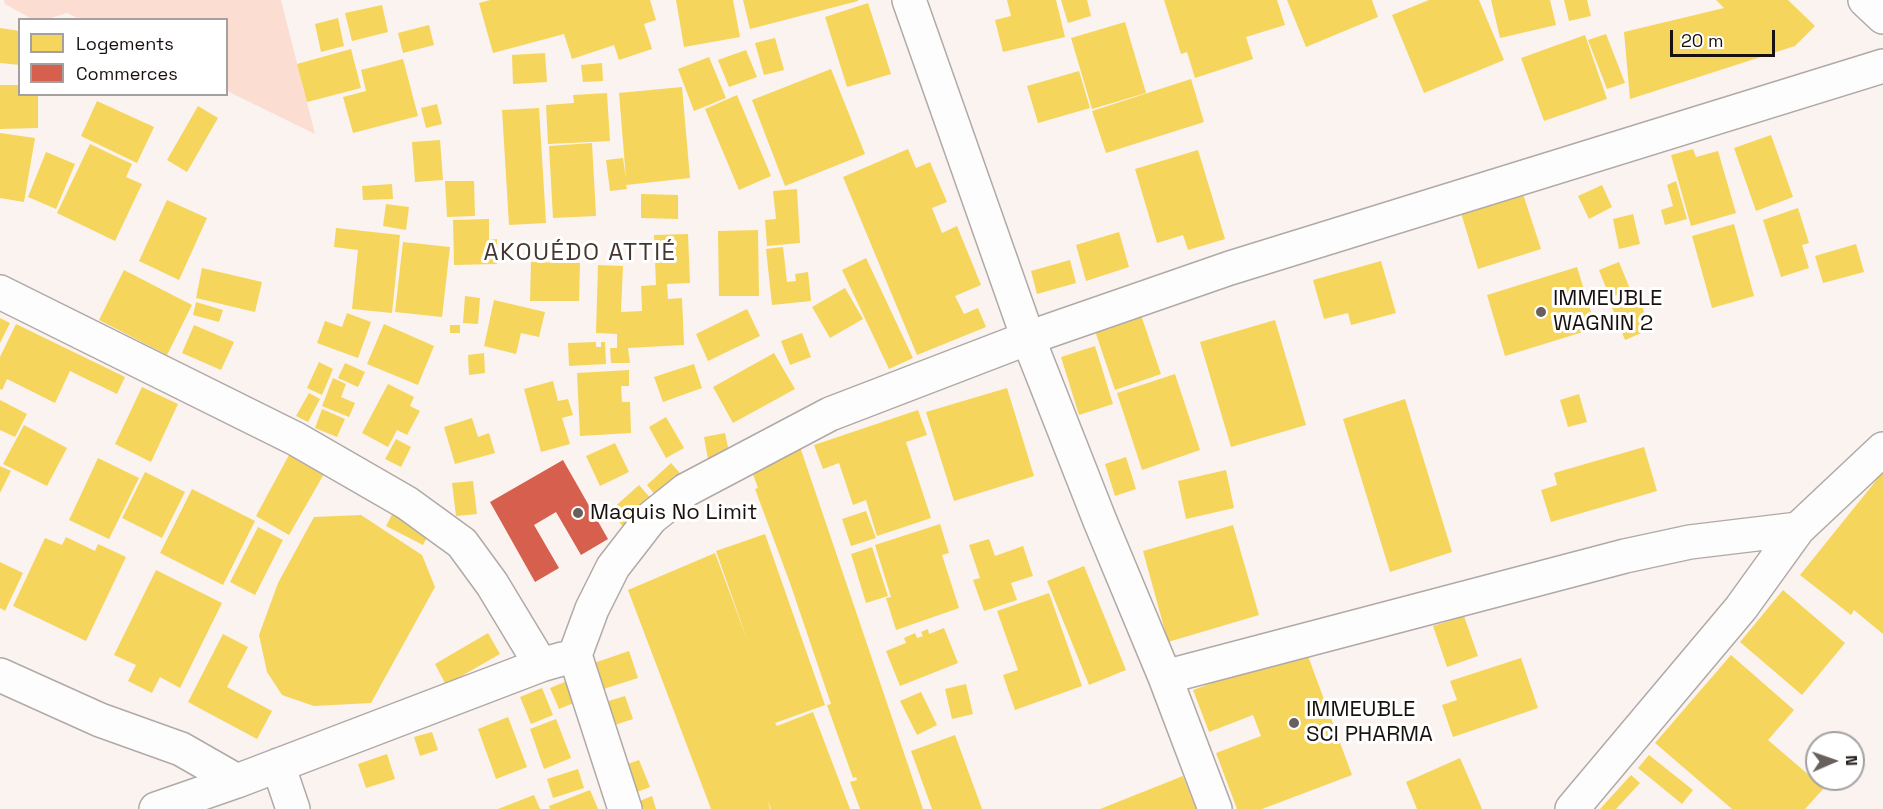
<!DOCTYPE html>
<html>
<head>
<meta charset="utf-8">
<style>
  body { margin:0 }
  #map { position:relative; width:1883px; height:809px; overflow:hidden; background:#faf3f0; font-family:"Space Grotesk",sans-serif }
  canvas { display:block }
  .legend { position:absolute; left:18px; top:18px; width:210px; height:78px; box-sizing:border-box; background:#fff; border:2px solid #a3a09f; margin:0; padding:8px 10px; list-style:none; font-size:18px; color:#18110e }
  .legend li { display:flex; align-items:center; gap:12px; height:30px }
  .legend b { width:30px; border:2px solid #a3a09f }
  .north { position:absolute; left:1805px; top:731px; width:60px; height:60px; box-sizing:border-box; background:#fff; border:2px solid #a3a09f; border-radius:50%; rotate:88deg; font-size:16px; font-weight:700; line-height:24px; text-align:center; color:#18110e }
  .north::after { content:''; display:block; margin:auto; width:21px; height:27px; background:#67605d; clip-path:polygon(50% 0,100% 100%,50% 72%,0 100%) }
  .scale { position:absolute; left:1670px; top:30px; width:105px; height:27px; box-sizing:border-box; border:3px solid #18110e; border-top:0; padding-left:8px; font-size:18px; line-height:21px; white-space:nowrap; color:#18110e; -webkit-text-stroke:4px #fff; paint-order:stroke }
</style>
</head>
<body>
<div id="map">
<canvas width="1883" height="809"></canvas>
<ul class="legend">
<li><b style="height:16px;background:#f6d55c"></b>Logements</li>
<li><b style="height:16px;background:#d6604d"></b>Commerces</li>
</ul>
<div class="north">N</div>
<div class="scale">20 m</div>
</div>
<script>
const g = document.querySelector('canvas').getContext('2d');
g.lineJoin = 'round';
function fill(path, color) { g.fillStyle = color; g.fill(path, 'evenodd'); }
const shape = rows => new Path2D(rows.map(r => 'M' + r).join(''));
function stroke(path, color, width, dash) { g.strokeStyle = color; g.lineWidth = width; g.lineCap = dash ? 'butt' : 'round'; g.setLineDash(dash || []); g.stroke(path); }
function write(font, color, halo, rows, align = 'center') {
  g.font = font + ' "Space Grotesk",sans-serif'; g.lineWidth = 6; g.setLineDash([]); g.textBaseline = 'middle'; g.strokeStyle = halo; g.fillStyle = color; for (const [text, x, y, turn = 0] of rows) {
    g.save(); g.translate(x, y); g.rotate((+turn || 0) * Math.PI / 180); g.textAlign = isNaN(turn) ? turn : align; if (halo) g.strokeText(text, 0, 0); g.fillText(text, 0, 0); g.restore();
  }
}
fill(shape([
  [4,0,281,0,315,134,227,91,226,20,81,20,67,13,48,19,32,19,5,4]
]), '#fbded1');
fill(shape([
  [490,0,650,0,656,20,644,24,652,49,619,60,614,45,572,59,564,34,493,53,479,3],
  [676,0,733,0,740,37,684,47],
  [743,0,858,0,858,1,750,29],
  [1007,0,1056,0,1065,37,1003,52,995,20,1011,16],
  [1061,0,1087,0,1091,16,1068,23],
  [1164,0,1277,0,1285,25,1246,37,1253,59,1195,78,1187,52,1181,54],
  [1287,0,1372,0,1378,17,1306,47],
  [1429,0,1479,0,1504,60,1424,93,1392,15],
  [1491,0,1550,0,1556,25,1500,38],
  [1564,0,1587,0,1591,16,1569,21],
  [1716,0,1788,0,1815,26,1795,46,1630,99,1624,32,1724,8],
  [868,3,891,74,847,87,825,17],
  [382,5,388,32,352,41,345,13],
  [338,18,344,46,321,52,315,24],
  [1125,22,1146,93,1092,109,1071,38],
  [429,25,434,45,403,53,398,33],
  [0,28,20,31,20,65,0,63],
  [1606,34,1625,83,1607,89,1588,40],
  [1585,35,1607,99,1544,121,1521,58],
  [775,38,784,70,764,75,755,43],
  [351,49,361,88,307,102,297,64],
  [746,50,757,77,729,87,718,60],
  [545,53,547,82,513,84,512,55],
  [709,57,726,98,694,111,678,69],
  [403,59,418,116,353,133,343,97,366,91,361,70],
  [602,63,603,81,583,82,581,65],
  [831,69,865,154,785,186,752,100],
  [1079,71,1090,108,1038,123,1027,86],
  [1191,79,1204,122,1106,153,1092,111],
  [0,85,20,85,20,94,38,94,38,128,0,129],
  [682,87,690,178,626,185,627,189,610,191,606,160,623,158,626,179,619,93],
  [607,93,610,141,548,144,546,105,574,103,573,95],
  [737,95,771,176,739,190,705,109],
  [97,101,154,127,137,163,81,136],
  [437,104,442,124,426,128,421,108],
  [198,106,218,118,187,172,167,160],
  [539,108,546,223,509,225,502,110],
  [0,133,35,138,24,202,0,198],
  [1771,135,1793,197,1756,211,1734,148],
  [440,140,443,180,415,182,412,142],
  [592,143,596,216,553,218,549,146],
  [90,144,132,164,126,177,142,184,115,241,57,213],
  [908,149,916,168,930,162,947,202,932,208,942,233,957,226,981,285,955,296,964,314,978,308,986,327,917,355,843,177],
  [1693,149,1696,157,1718,151,1736,213,1691,226,1671,155],
  [1198,150,1225,239,1188,250,1183,235,1157,243,1135,169],
  [46,152,75,164,56,209,28,197],
  [445,181,474,181,475,216,447,217],
  [1676,181,1687,219,1665,225,1661,210,1673,206,1667,185],
  [392,184,393,199,363,200,362,186],
  [1602,185,1612,207,1589,219,1578,196],
  [797,189,800,243,767,246,765,220,776,219,773,191],
  [641,194,678,195,678,219,641,218],
  [1523,194,1541,249,1478,269,1461,213],
  [167,200,207,218,179,280,139,261],
  [386,204,409,207,406,230,383,226],
  [1798,208,1809,243,1802,245,1809,268,1781,277,1763,220],
  [1633,214,1640,244,1619,249,1613,219],
  [489,219,489,240,497,239,497,264,454,265,453,220],
  [1734,224,1754,296,1712,308,1692,236],
  [336,228,400,235,392,313,352,309,358,250,334,247],
  [758,230,759,296,719,296,718,231],
  [1119,232,1129,267,1086,281,1076,245],
  [688,234,690,283,667,284,668,299,682,298,684,345,628,348,630,363,611,363,610,348,617,348,617,334,596,333,598,265,623,266,621,312,642,311,641,286,656,285,654,235],
  [403,242,450,247,442,317,395,312],
  [1856,244,1864,272,1823,283,1815,256],
  [783,247,787,282,796,281,795,274,808,272,811,301,772,305,766,249],
  [866,258,913,358,889,369,842,270],
  [1070,260,1076,283,1037,294,1031,271],
  [1381,261,1396,313,1351,325,1348,313,1324,319,1313,280],
  [531,262,580,263,579,301,530,301],
  [1619,262,1630,289,1610,298,1599,270],
  [1577,267,1596,328,1505,356,1487,295],
  [202,268,262,282,255,312,196,298],
  [124,270,192,305,167,355,99,320],
  [845,288,863,319,830,338,812,307],
  [1637,294,1651,329,1625,340,1611,305],
  [465,296,480,298,478,324,463,323],
  [494,300,545,312,539,337,521,333,516,354,484,346],
  [196,302,223,310,219,322,193,315],
  [747,309,760,336,708,361,696,334],
  [347,313,371,322,358,358,317,343,325,321,342,327],
  [1141,315,1161,374,1115,390,1095,331],
  [0,318,10,323,0,343],
  [1275,320,1306,425,1231,447,1200,342],
  [16,324,125,377,117,394,70,371,55,403,7,379,2,390,0,389,0,357],
  [384,324,434,346,418,385,367,364],
  [194,325,234,342,221,370,182,353],
  [450,325,460,325,460,333,450,333],
  [802,333,811,357,790,365,781,341],
  [596,342,596,347,601,347,601,342,605,342,606,364,569,366,568,343],
  [1095,346,1113,404,1079,415,1061,357],
  [484,353,485,373,469,375,468,355],
  [774,353,795,389,733,423,713,387],
  [319,362,333,369,322,395,307,388],
  [345,363,365,372,358,387,338,378],
  [694,364,702,388,663,402,654,377],
  [629,370,629,386,621,386,622,402,630,402,631,433,580,436,577,373],
  [1175,374,1200,450,1142,470,1117,393],
  [333,378,346,384,341,397,355,403,349,417,322,406],
  [553,381,558,401,568,399,573,415,562,418,570,444,541,452,524,389],
  [388,384,414,397,410,406,420,411,407,435,397,430,388,447,362,433],
  [142,387,178,404,151,462,115,444],
  [1007,388,1034,476,954,501,926,412],
  [309,393,320,399,308,422,296,416],
  [1579,394,1587,422,1568,427,1560,400],
  [1405,399,1452,552,1390,572,1343,419],
  [0,400,27,414,15,437,0,430],
  [322,409,345,419,337,437,315,428],
  [918,410,927,435,906,442,931,518,877,536,866,500,853,505,839,463,823,469,814,445],
  [666,417,684,448,666,458,649,427],
  [472,418,478,437,489,433,495,453,455,464,444,427],
  [24,425,67,448,47,486,3,464],
  [725,433,731,461,709,465,704,437],
  [396,439,411,447,401,467,385,459],
  [798,441,923,809,860,809,850,782,857,780,856,777,853,778,827,705,831,704,790,583,755,489,758,488,747,458],
  [615,443,629,472,600,486,586,456],
  [1644,447,1657,491,1551,522,1541,490,1557,485,1554,473],
  [289,455,324,474,289,535,256,516],
  [1126,457,1136,489,1115,496,1105,464],
  [98,458,139,478,109,539,69,520],
  [671,463,686,480,661,502,647,485],
  [0,466,11,471,0,493],
  [1226,470,1234,508,1186,519,1178,481],
  [145,472,185,492,162,538,122,518],
  [1883,472,1883,634,1854,610,1851,615,1800,575],
  [473,481,477,514,456,516,452,483],
  [639,485,655,503,625,529,610,511],
  [192,489,255,521,223,585,160,553],
  [396,507,433,526,423,545,386,526],
  [866,511,876,538,851,546,842,519],
  [361,515,422,555,435,587,371,703,314,706,282,695,267,672,259,635,278,583,314,517],
  [940,524,949,553,942,555,959,608,896,630,886,598,891,597,875,545],
  [1233,525,1259,615,1168,642,1143,551],
  [258,527,283,540,255,595,230,582],
  [765,534,825,705,775,723,777,726,813,712,850,809,771,809,768,801,770,809,711,809,628,590,715,553,748,642,716,551],
  [66,537,95,551,98,544,126,557,86,641,13,606,45,538,62,545],
  [989,539,995,556,1023,546,1033,576,1011,583,1017,600,984,611,973,580,980,578,969,545],
  [872,547,888,596,866,603,851,554],
  [0,562,23,573,5,611,0,608],
  [1084,566,1126,670,1089,685,1047,581],
  [156,570,222,603,180,688,160,677,152,693,128,681,136,665,114,655],
  [1783,590,1845,643,1802,695,1740,642],
  [1049,593,1082,686,1015,710,1003,675,1018,670,997,611],
  [1464,616,1478,656,1447,667,1433,626],
  [944,628,958,663,900,686,886,651,906,643,904,638,915,633,917,638,923,636,921,632,928,629,929,634],
  [488,633,500,654,446,685,435,664],
  [223,634,248,647,227,687,272,711,257,739,188,702],
  [1305,648,1352,775,1262,809,1237,809,1216,753,1261,736,1253,715,1209,732,1193,690],
  [629,651,638,678,597,691,588,665],
  [1731,655,1794,710,1768,740,1824,788,1805,809,1732,809,1655,743],
  [1521,658,1538,708,1453,737,1442,705,1457,700,1450,681],
  [567,681,576,702,559,709,550,688],
  [966,684,973,714,952,719,945,689],
  [542,688,553,715,531,724,520,697],
  [921,692,937,725,917,735,900,701],
  [625,696,633,719,609,727,602,703],
  [508,717,527,767,496,779,478,729],
  [556,719,571,758,544,769,530,729],
  [432,732,438,750,420,756,414,737],
  [955,735,982,809,932,809,911,751],
  [387,754,395,779,366,788,358,764],
  [1649,755,1693,790,1682,804,1638,768],
  [1460,758,1482,809,1417,809,1406,782],
  [639,760,650,787,632,794,622,766],
  [578,769,584,788,553,798,547,779],
  [1631,775,1640,783,1616,809,1600,809],
  [1183,776,1196,809,1100,809],
  [590,790,598,809,550,809,549,806],
  [534,795,540,809,498,809],
  [652,796,656,809,640,809,637,802]
]), '#f6d55c');
fill(shape([
  [563,460,608,539,581,555,556,512,534,525,559,568,535,582,490,502]
]), '#d6604d');
const minor = shape([
  [909,0,1028,338,1100,521,1165,677,1215,809],
  [1865,0,1883,17],
  [0,292,296,439,407,503,462,543,492,584,541,665],
  [0,675,100,720,181,749,237,781],
  [1165,677,1625,556,1690,542,1798,529],
  [278,765,293,809],
  [156,809,237,781,541,665,562,659],
  [625,809,575,655,592,609,613,567,651,518,686,490,830,414,1028,338,1230,268,1883,66],
  [1572,809,1741,608,1798,529,1883,449]
]);
stroke(minor, '#b0a9a6', 36);
stroke(minor, '#fefdfd', 33);
for (const [x, y, r, color] of [
  [1541,312,6,"#67605d"],
  [578,513,6,"#67605d"],
  [1294,723,6,"#67605d"]
]) { const dot = new Path2D(); dot.arc(x, y, r, 0, 2 * Math.PI); g.fillStyle = color; g.fill(dot); stroke(dot, '#fff', 2); }
write('22px', '#18110e', '#fff', [
  ["IMMEUBLE",1553,299],
  ["WAGNIN 2",1553,324],
  ["Maquis No Limit",590,513],
  ["IMMEUBLE",1306,710],
  ["SCI PHARMA",1306,735]
], 'left');
g.letterSpacing = '1.5px';
write('24px', '#46362f', '#fff', [
  ["AKOUÉDO ATTIÉ",580,253]
]);
g.letterSpacing = '0px';
</script>
</body>
</html>
